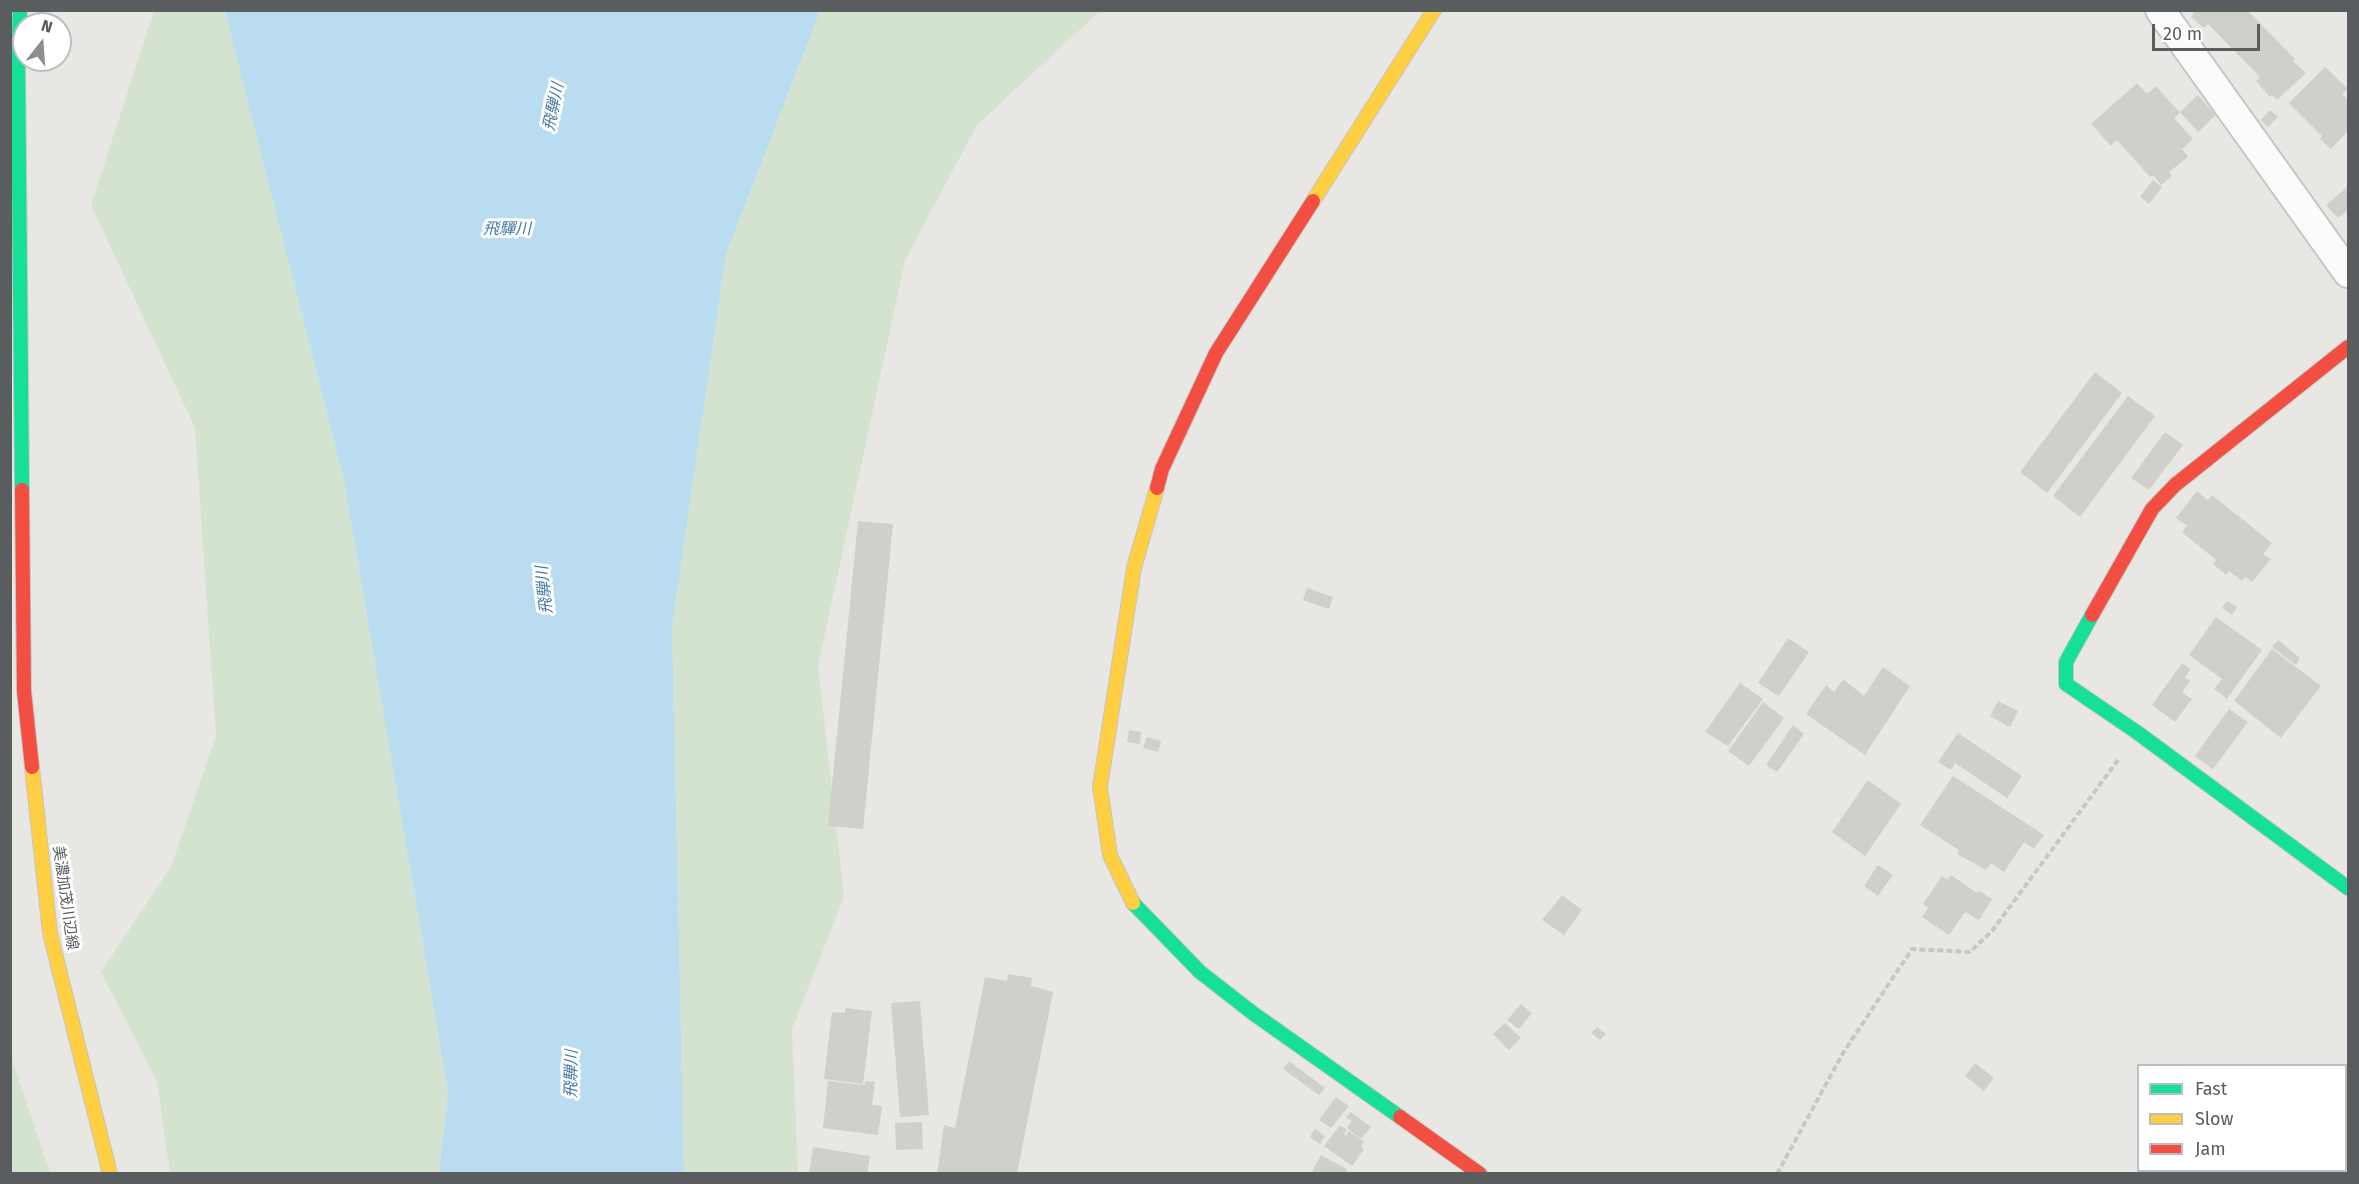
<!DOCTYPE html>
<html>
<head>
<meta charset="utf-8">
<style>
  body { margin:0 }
  #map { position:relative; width:2359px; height:1184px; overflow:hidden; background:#e8e7e3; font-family:"Fira Sans",sans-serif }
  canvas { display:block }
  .frame { position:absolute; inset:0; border:12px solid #595d60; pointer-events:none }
  .legend { position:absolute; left:2137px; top:1064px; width:210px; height:108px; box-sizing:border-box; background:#fff; border:2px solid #bdbebf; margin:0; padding:8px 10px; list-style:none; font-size:18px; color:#595d60 }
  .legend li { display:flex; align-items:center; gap:12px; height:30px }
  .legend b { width:30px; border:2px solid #bdbebf }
  .north { position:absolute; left:12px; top:12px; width:60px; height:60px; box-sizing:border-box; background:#fff; border:2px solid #bdbebf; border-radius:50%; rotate:17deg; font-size:16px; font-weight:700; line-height:24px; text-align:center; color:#595d60 }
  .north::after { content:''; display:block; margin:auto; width:21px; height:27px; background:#8b8d8e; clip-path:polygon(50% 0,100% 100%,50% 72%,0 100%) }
  .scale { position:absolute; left:2152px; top:24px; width:108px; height:27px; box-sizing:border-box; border:3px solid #595d60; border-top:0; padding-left:8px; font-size:18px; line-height:21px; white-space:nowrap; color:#595d60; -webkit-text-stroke:4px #fff; paint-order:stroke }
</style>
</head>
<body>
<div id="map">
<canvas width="2359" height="1184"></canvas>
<div class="frame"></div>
<ul class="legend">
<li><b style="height:8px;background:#16e098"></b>Fast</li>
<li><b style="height:8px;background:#ffcf43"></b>Slow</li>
<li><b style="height:8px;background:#f24e42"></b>Jam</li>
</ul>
<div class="north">N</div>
<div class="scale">20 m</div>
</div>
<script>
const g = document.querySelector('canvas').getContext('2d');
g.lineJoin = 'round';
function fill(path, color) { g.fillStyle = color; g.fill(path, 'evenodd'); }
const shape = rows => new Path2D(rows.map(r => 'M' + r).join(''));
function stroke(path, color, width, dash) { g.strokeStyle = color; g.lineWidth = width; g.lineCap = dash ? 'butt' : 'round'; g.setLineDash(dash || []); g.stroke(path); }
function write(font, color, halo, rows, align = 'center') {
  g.font = font + ' "Fira Sans","Noto Sans JP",sans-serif'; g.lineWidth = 6; g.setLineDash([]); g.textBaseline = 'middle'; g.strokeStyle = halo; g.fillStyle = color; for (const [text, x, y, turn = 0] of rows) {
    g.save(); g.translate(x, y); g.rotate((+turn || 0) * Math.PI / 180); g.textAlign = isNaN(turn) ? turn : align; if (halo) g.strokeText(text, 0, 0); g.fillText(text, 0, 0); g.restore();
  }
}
fill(shape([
  [154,11,225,11,344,481,448,1091,439,1173,170,1173,157,1081,101,972,171,867,216,736,195,428,91,205],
  [820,11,1100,11,977,125,905,260,818,666,844,897,792,1029,798,1173,684,1174,672,626,726,254],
  [11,1056,50,1173,11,1173]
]), '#d3e3cf');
fill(shape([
  [225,11,820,11,726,254,672,626,684,1173,439,1173,448,1091,344,481]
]), '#b9dcf0');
fill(shape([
  [2192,10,2247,10,2295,59,2293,61,2306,73,2277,100,2272,95,2270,97,2256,81,2260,77,2208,24,2204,28,2191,17,2194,13],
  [2325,67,2348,89,2342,94,2348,100,2348,131,2331,149,2320,139,2322,136,2289,103],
  [2137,83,2147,94,2156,86,2180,113,2174,118,2193,139,2182,149,2188,157,2169,172,2172,176,2161,185,2153,175,2150,177,2117,140,2111,146,2091,124],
  [2198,95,2216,115,2198,132,2180,112],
  [2270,110,2278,117,2268,127,2261,120],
  [2153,180,2162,187,2149,204,2140,197],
  [2348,186,2348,210,2338,218,2326,205],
  [2095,372,2122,393,2047,493,2020,472],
  [2128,396,2155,416,2080,517,2053,496],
  [2165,432,2183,445,2149,490,2131,478],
  [2197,491,2208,500,2212,495,2272,543,2263,554,2271,559,2252,582,2245,577,2242,581,2229,571,2226,575,2213,564,2216,560,2182,532,2187,526,2176,518],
  [858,521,893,524,863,829,828,826],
  [1307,588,1333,597,1329,609,1303,600],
  [2227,601,2237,607,2232,615,2222,608],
  [2216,617,2262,650,2227,699,2214,689,2222,679,2189,655],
  [1788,638,1809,652,1779,696,1758,683],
  [2278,640,2300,658,2296,665,2272,647],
  [2272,649,2321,686,2281,738,2234,701],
  [2182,663,2190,669,2185,678,2190,681,2182,692,2192,699,2175,722,2152,705],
  [1883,667,1910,686,1865,755,1806,714,1826,685,1834,692,1843,679,1864,696],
  [1740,683,1763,699,1728,746,1705,732],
  [1998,701,2018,711,2010,727,1990,716],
  [1763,702,1784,718,1749,766,1728,751],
  [2229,709,2248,722,2213,769,2195,756],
  [1793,725,1804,734,1777,772,1766,765],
  [1129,730,1141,732,1140,744,1127,742],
  [1958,733,2022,776,2007,798,1955,763,1951,770,1938,762],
  [1147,737,1161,741,1158,752,1143,748],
  [1953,776,2044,835,2034,849,2024,842,2004,872,1991,863,1986,870,1957,854,1959,850,1920,825],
  [1868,780,1901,804,1865,856,1832,832],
  [1878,865,1893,875,1878,896,1864,886],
  [1951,875,1977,893,1979,891,1992,899,1979,920,1965,912,1949,935,1922,917,1928,908,1923,904,1942,876,1948,880],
  [1562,895,1582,910,1564,935,1542,920],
  [1008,974,1032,978,1031,986,1053,992,1017,1174,937,1174,944,1125,955,1128,985,977,1007,981],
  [920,1001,929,1115,900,1117,891,1003],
  [1521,1004,1532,1013,1519,1029,1507,1020],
  [845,1008,872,1011,863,1084,824,1079,832,1012,845,1013],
  [1505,1023,1521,1038,1509,1050,1493,1034],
  [1597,1027,1606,1034,1600,1040,1591,1033],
  [1289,1061,1325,1088,1319,1095,1283,1069],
  [1975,1063,1994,1078,1984,1091,1965,1076],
  [828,1081,865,1085,865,1081,875,1082,872,1105,882,1106,878,1135,823,1128],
  [1336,1097,1349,1106,1331,1128,1319,1120],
  [1351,1112,1371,1127,1361,1139,1347,1128,1352,1121,1346,1117],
  [922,1122,923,1149,896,1150,895,1123],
  [1340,1125,1347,1130,1344,1134,1346,1136,1349,1131,1364,1142,1361,1146,1364,1149,1352,1166,1324,1146],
  [1315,1129,1325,1136,1320,1144,1310,1137],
  [813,1147,870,1156,867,1174,809,1174],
  [1321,1155,1347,1169,1345,1174,1311,1174]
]), '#d0cfcc');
const street = shape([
  [2160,10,2348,273]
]);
const fast = shape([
  [20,10,18,64,22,490],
  [2092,615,2066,662,2066,684,2138,733,2348,888],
  [1133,903,1200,972,1254,1014,1400,1117]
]);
const slow = shape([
  [1313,201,1434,10],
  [32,767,50,933,110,1174],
  [1133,903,1110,855,1100,787,1134,568,1157,488]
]);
const jam = shape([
  [1157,488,1162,469,1216,353,1313,201],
  [22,490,24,691,32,767],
  [2092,615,2152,509,2175,485,2348,347],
  [1400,1117,1480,1174]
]);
stroke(street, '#c5c5c5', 32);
stroke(fast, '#c5c5c5', 16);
stroke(slow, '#c5c5c5', 16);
stroke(jam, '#c5c5c5', 16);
stroke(shape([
  [1777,1174,1843,1053,1912,949,1970,952,1992,931,2118,760]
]), '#c4c9c5', 4, [6, 3]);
stroke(street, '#fcfbfb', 28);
stroke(fast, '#16e098', 14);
stroke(slow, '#ffcf43', 14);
stroke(jam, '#f24e42', 14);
write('15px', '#595d60', '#fff', [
  ["美濃加茂川辺線",65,898,82]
]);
write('italic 16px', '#4579a6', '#fff', [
  ["飛騨川",554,107,-78],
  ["飛驒川",507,230],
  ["飛騨川",545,590,-96],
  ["飛騨川",572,1074,-89]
]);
</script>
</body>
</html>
